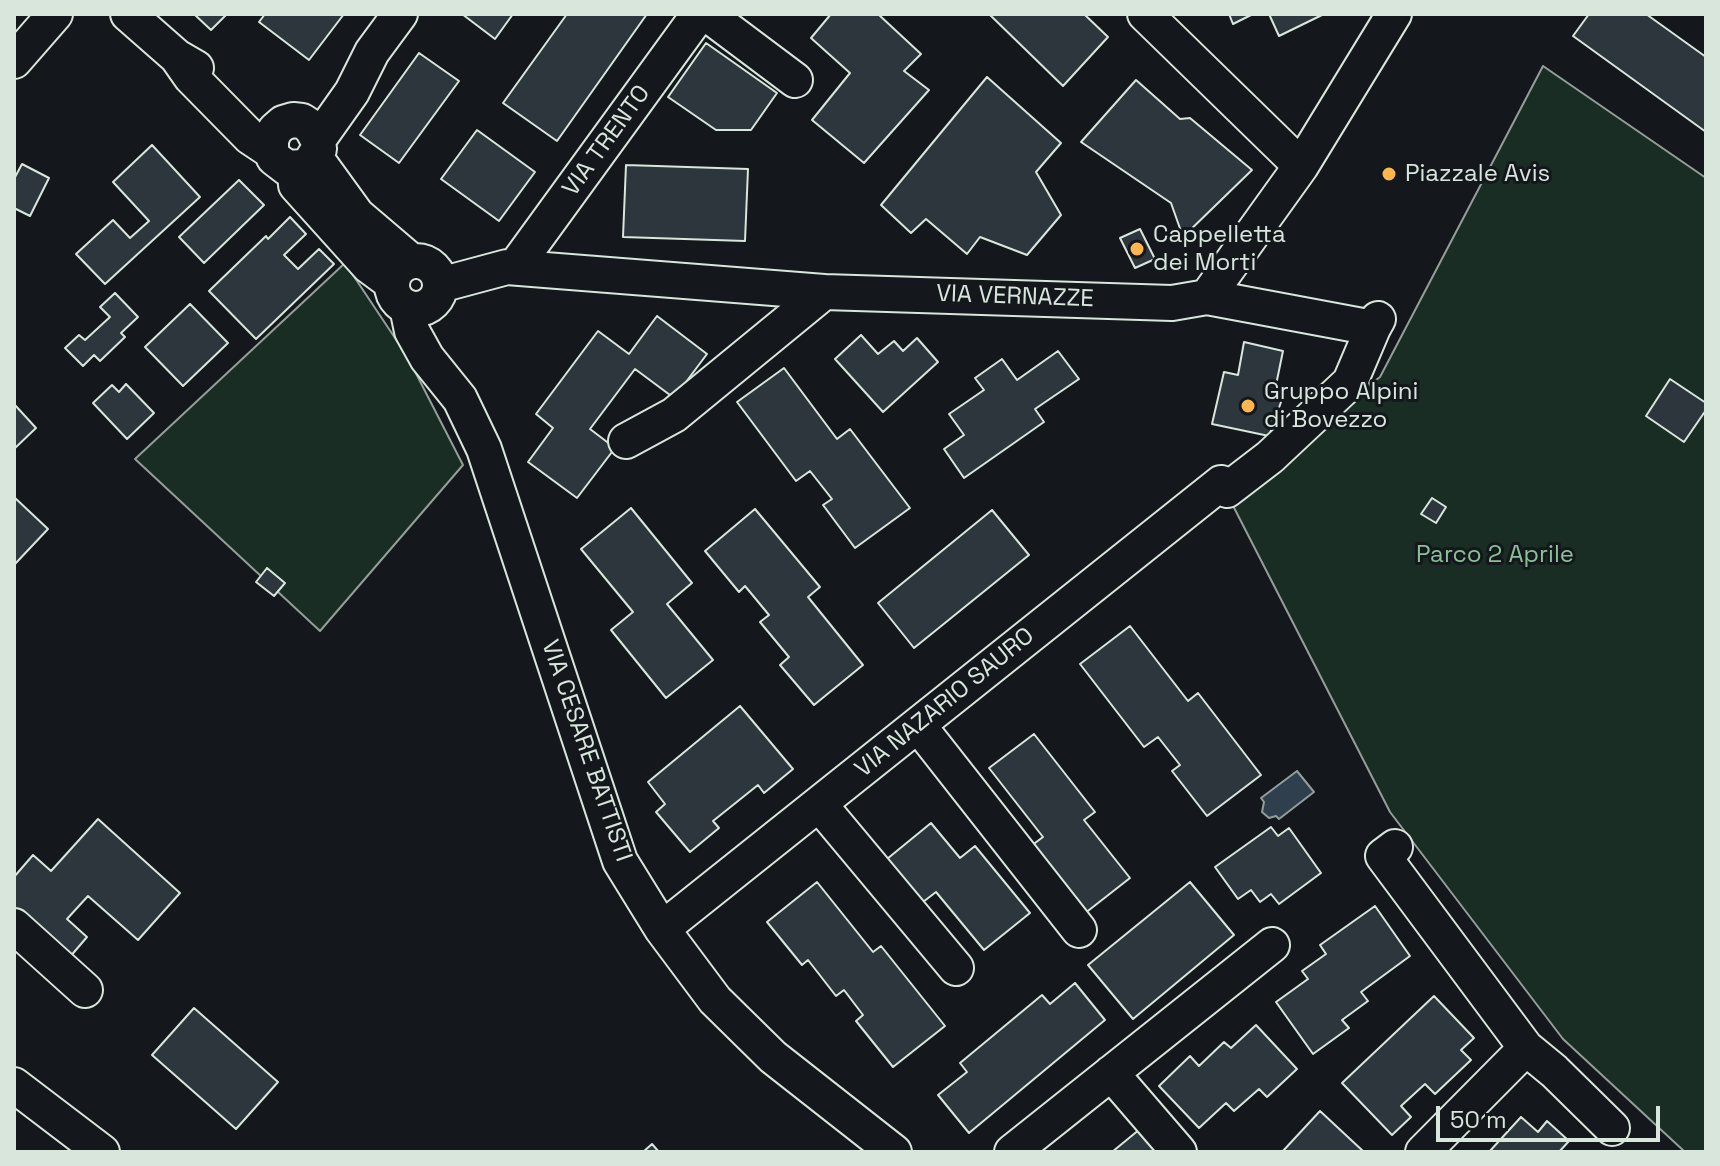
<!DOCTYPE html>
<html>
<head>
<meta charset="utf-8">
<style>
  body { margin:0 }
  #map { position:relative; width:1720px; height:1166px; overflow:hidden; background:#14181c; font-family:"Space Grotesk",sans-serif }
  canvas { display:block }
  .frame { position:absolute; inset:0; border:16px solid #d8e6dc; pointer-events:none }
  .scale { position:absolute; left:1436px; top:1106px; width:224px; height:36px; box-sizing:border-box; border:4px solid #d8e6dc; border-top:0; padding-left:10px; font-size:24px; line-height:28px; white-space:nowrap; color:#d8e6dc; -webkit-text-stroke:6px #14181c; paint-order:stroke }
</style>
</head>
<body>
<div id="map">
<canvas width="1720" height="1166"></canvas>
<div class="frame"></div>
<div class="scale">50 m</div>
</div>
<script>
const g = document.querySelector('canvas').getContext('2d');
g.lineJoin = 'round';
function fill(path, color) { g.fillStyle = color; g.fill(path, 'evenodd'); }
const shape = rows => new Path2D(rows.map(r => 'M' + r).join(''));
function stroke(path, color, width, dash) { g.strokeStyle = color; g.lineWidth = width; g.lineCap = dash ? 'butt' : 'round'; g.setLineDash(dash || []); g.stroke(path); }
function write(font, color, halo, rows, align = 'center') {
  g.font = font + ' "Space Grotesk",sans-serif'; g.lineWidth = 6; g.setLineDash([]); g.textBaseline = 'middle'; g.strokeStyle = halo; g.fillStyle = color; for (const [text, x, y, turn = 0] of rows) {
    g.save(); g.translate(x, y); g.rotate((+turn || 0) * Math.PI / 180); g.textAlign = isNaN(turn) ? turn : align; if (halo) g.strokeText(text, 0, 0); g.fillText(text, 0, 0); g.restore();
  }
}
const green = shape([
  [1543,66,1706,178,1706,1152,1685,1152,1563,1039,1390,812,1227,494,1380,377,1543,66],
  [345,263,407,356,463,465,320,631,135,459,345,263]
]);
fill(green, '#1a2d24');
stroke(green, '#939e99', 2);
const water = shape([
  [1297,771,1314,792,1279,819,1276,816,1269,818,1262,812,1264,802,1261,798,1297,771]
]);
fill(water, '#2f3f4d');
stroke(water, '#939e99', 2);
const building = shape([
  [194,14,227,14,211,30,194,14],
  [265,14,344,14,309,60,259,22,265,14],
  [462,14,513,14,495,39,462,14],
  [567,14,647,14,557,141,503,103,567,14],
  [831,14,878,14,921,54,904,71,929,90,864,163,812,120,850,73,811,38,831,14],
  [989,14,1084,14,1108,37,1063,86,989,14],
  [1229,14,1253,14,1233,24,1229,14],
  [1269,14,1324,14,1279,36,1269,14],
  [1589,14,1646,14,1706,57,1706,132,1573,36,1589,14],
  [706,43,777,93,751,130,716,130,668,97,706,43],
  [419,53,459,81,399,163,360,135,419,53],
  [987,77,1061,143,1036,172,1061,215,1027,255,980,237,967,254,926,219,911,233,881,205,987,77],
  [1136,80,1180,119,1190,118,1252,170,1183,237,1171,203,1081,142,1136,80],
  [477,130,535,172,499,221,441,179,477,130],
  [152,145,200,197,105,284,76,254,113,220,130,238,149,221,113,182,152,145],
  [22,164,49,178,30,216,14,208,14,179,22,164],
  [626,165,748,169,745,241,623,237,626,165],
  [239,180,264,205,204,263,179,237,239,180],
  [290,217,306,234,284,255,298,269,319,249,334,264,256,339,209,291,266,236,268,239,290,217],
  [1140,229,1155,259,1135,268,1120,238,1140,229],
  [115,293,138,317,121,333,125,337,100,361,94,355,83,366,65,348,79,335,85,340,110,317,100,307,115,293],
  [190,304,228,343,183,386,145,347,190,304],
  [657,316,707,354,674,398,635,369,590,429,615,448,577,498,528,462,553,428,536,414,598,331,629,354,657,316],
  [861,335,878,354,894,341,903,351,917,338,938,362,883,412,835,359,861,335],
  [1244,342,1283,351,1276,385,1286,388,1269,436,1212,424,1224,372,1238,375,1244,342],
  [1058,351,1079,379,1035,409,1044,422,964,478,944,449,964,435,949,414,984,390,975,378,1002,359,1017,380,1058,351],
  [784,368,837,439,850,429,910,508,855,548,823,505,832,499,810,471,796,481,737,402,784,368],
  [1670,379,1706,403,1706,410,1684,442,1646,416,1670,379],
  [126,384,154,413,127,439,93,403,112,385,119,392,126,384],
  [14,404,36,428,14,449,14,404],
  [14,497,48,529,14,565,14,497],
  [1432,498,1446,507,1436,523,1421,514,1432,498],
  [631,508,692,583,667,604,713,660,666,698,611,630,633,612,581,549,631,508],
  [755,509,820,587,808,597,863,665,814,705,780,665,789,657,760,622,769,615,745,586,739,592,705,551,755,509],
  [992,510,1029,555,914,648,878,603,992,510],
  [267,568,285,583,274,596,256,582,267,568],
  [1130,626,1188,701,1198,693,1261,775,1207,816,1172,771,1180,765,1158,737,1144,747,1080,664,1130,626],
  [740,706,793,769,764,793,758,785,713,821,719,828,690,852,656,812,665,804,648,782,740,706],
  [1034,734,1095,812,1084,820,1130,878,1084,914,1031,846,1043,837,989,768,1034,734],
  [98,819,180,893,138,940,88,896,67,919,87,937,69,958,14,909,14,877,33,855,51,871,98,819],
  [931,823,960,858,975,846,1030,913,984,950,936,892,923,902,887,859,931,823],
  [1271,827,1278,836,1289,828,1321,873,1279,904,1271,894,1260,902,1251,890,1238,899,1215,867,1271,827],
  [817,882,873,952,881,946,945,1026,893,1067,856,1021,863,1015,844,990,836,996,808,960,802,965,767,922,817,882],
  [1190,882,1234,935,1133,1019,1088,965,1190,882],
  [1375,906,1410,956,1361,992,1368,1001,1342,1020,1349,1028,1313,1054,1276,1002,1308,979,1302,971,1326,954,1320,945,1375,906],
  [1075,983,1105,1020,969,1133,938,1095,967,1072,960,1063,1042,995,1050,1004,1075,983],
  [1434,996,1474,1038,1461,1050,1471,1060,1435,1094,1425,1084,1401,1106,1411,1117,1392,1135,1342,1083,1434,996],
  [194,1008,278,1082,236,1129,152,1055,194,1008],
  [1256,1025,1297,1069,1267,1097,1259,1089,1234,1111,1226,1103,1199,1128,1159,1086,1190,1056,1199,1066,1224,1042,1231,1048,1256,1025],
  [1320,1111,1364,1152,1282,1152,1320,1111],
  [1521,1117,1538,1132,1547,1121,1569,1141,1559,1152,1489,1152,1521,1117],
  [1140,1129,1159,1152,1112,1152,1140,1129],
  [652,1144,659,1152,643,1152,652,1144]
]);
fill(building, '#2c363c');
stroke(building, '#d8e6dc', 2);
const minor = shape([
  [128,14,177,57,196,68],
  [707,14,795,80],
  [1145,14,1301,166],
  [177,57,191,77,250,137,271,151,274,158,287,168,303,167,310,163,319,149,318,140,311,127,302,121,293,120,283,123,275,130,271,140,271,151],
  [14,61,55,14],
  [318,140,352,92,372,52,400,14],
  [315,157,357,215,411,261],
  [295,169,296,185,369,266,392,283],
  '392 285a24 24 0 1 1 48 0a24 24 0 1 1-48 0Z',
  [515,267,699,14],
  [440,285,507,267,824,292,1172,303,1207,297,1373,328,1378,319],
  [1207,297,1301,166,1394,14],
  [407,307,412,331,427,358,460,399,484,449,620,861,662,929,715,1000,773,1057,894,1152],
  [626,441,674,415,824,292],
  [918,725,1079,930],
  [819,804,956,968],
  [1395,847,1383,856,1526,1048,1554,1071,1612,1128],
  [14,926,85,990],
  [662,929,1221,483,1227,490,1270,457,1350,382,1373,328],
  [1111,1073,1179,1152],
  [14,1085,102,1152],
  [1012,1152,1272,945],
  [1423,1152,1526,1048]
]);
stroke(minor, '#d8e6dc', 38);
stroke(minor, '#14181c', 34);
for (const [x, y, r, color] of [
  [1389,174,8,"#ffb74d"],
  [1137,249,8,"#ffb74d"],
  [1248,406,8,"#ffb74d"]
]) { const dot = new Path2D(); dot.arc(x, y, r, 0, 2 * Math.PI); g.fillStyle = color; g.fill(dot); stroke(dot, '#14181c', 3); }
write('24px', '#d8e6dc', '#14181c', [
  ["VIA TRENTO",607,141,-54],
  ["VIA VERNAZZE",1015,297,2],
  ["VIA NAZARIO SAURO",945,703,-39],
  ["VIA CESARE BATTISTI",586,751,71]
]);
write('24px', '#d8e6dc', '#14181c', [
  ["Piazzale Avis",1405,174],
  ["Cappelletta",1153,235],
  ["dei Morti",1153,263],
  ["Gruppo Alpini",1264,392],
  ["di Bovezzo",1264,420]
], 'left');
write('24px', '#8ac095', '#14181c', [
  ["Parco 2 Aprile",1495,555]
]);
</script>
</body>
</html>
